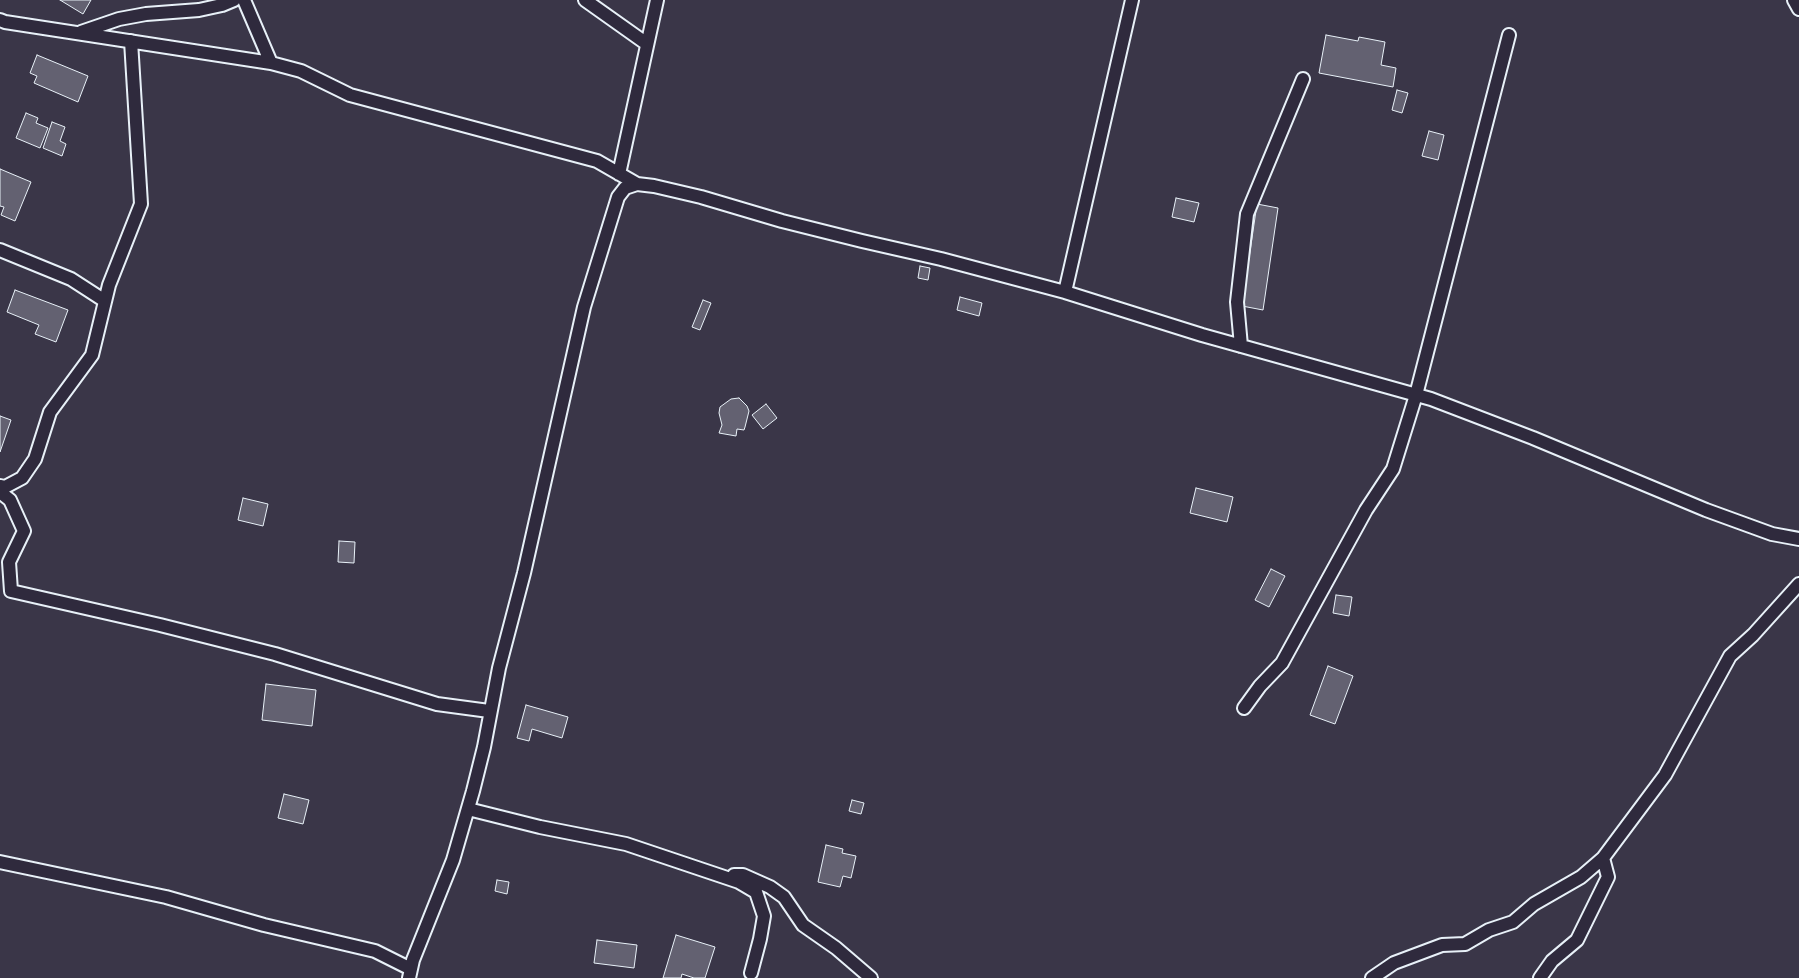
<!DOCTYPE html>
<html>
<head>
<meta charset="utf-8">
<style>
  body { margin:0 }
  canvas { display:block; background:#3a3648 }
</style>
</head>
<body>
<canvas width="1799" height="978"></canvas>
<script>
const g = document.querySelector('canvas').getContext('2d');
g.lineJoin = 'round';
function fill(path, color) { g.fillStyle = color; g.fill(path, 'evenodd'); }
const shape = rows => new Path2D(rows.map(r => 'M' + r).join(''));
function stroke(path, color, width, dash) { g.strokeStyle = color; g.lineWidth = width; g.lineCap = dash ? 'butt' : 'round'; g.setLineDash(dash || []); g.stroke(path); }
const building = shape([
  [60,0,91,0,83,14,60,0],
  [1326,35,1358,41,1359,37,1385,42,1381,65,1396,68,1393,87,1319,73,1326,35],
  [37,55,88,76,78,102,34,83,37,76,30,73,37,55],
  [1397,90,1408,93,1402,113,1392,110,1397,90],
  [26,113,38,118,36,123,48,128,40,148,16,138,26,113],
  [52,122,65,127,60,141,66,144,62,156,43,148,52,122],
  [1429,131,1444,135,1438,160,1422,156,1429,131],
  [0,169,31,182,15,221,1,215,4,207,0,206,0,169],
  [1176,198,1199,203,1194,222,1172,217,1176,198],
  [1257,204,1278,208,1263,310,1242,306,1257,204],
  [920,266,930,268,928,280,918,278,920,266],
  [15,290,68,310,56,342,35,334,39,325,7,312,15,290],
  [960,297,982,303,979,316,957,310,960,297],
  [703,300,711,303,700,330,692,327,703,300],
  [739,398,747,406,749,411,745,427,744,430,737,429,736,436,719,433,722,425,719,413,720,407,731,399,739,398],
  [766,404,777,418,763,429,752,415,766,404],
  [0,416,11,420,0,452,0,416],
  [1196,488,1233,497,1227,522,1190,513,1196,488],
  [243,498,268,504,263,526,238,520,243,498],
  [339,541,355,542,354,563,338,562,339,541],
  [1271,569,1285,576,1269,607,1255,600,1271,569],
  [1336,595,1352,597,1349,616,1333,613,1336,595],
  [1328,666,1353,676,1335,724,1310,715,1328,666],
  [266,684,316,690,312,726,262,720,266,684],
  [526,705,568,717,562,738,532,729,529,741,517,738,526,705],
  [284,794,309,800,303,824,278,818,284,794],
  [852,800,864,803,861,814,849,811,852,800],
  [826,845,843,849,842,853,856,856,851,878,843,876,840,887,818,882,826,845],
  [497,880,509,882,507,894,495,891,497,880],
  [676,935,715,947,705,978,694,978,682,974,681,978,663,978,676,935],
  [597,940,637,945,634,968,594,963,597,940]
]);
fill(building, '#636171');
stroke(building, '#e8f1f8', 1);
const minor = shape([
  [244,0,271,63],
  [585,0,647,44],
  [1794,0,1799,9],
  [0,20,5,22,271,63,301,71,350,95,597,161,637,184],
  [81,32,119,19,146,14,199,10,222,5,234,0],
  [619,174,657,0],
  [0,250,71,279,105,301],
  [1065,292,1132,0],
  [1241,346,1237,302,1247,214,1303,79],
  [0,486,5,487,22,478,35,459,50,412,92,355,109,285,141,204,131,41],
  [0,492,10,500,24,531,9,562,11,591,160,625,275,654,437,704,489,711],
  [1244,708,1260,686,1282,663,1366,510,1393,469,1416,395,1509,35],
  [468,809,540,827,626,844,739,882,756,892,764,916,760,939,751,973],
  [0,862,166,897,264,925,375,951,411,969],
  [734,875,743,875,770,887,784,897,803,925,836,948,871,978],
  [409,978,413,960,453,860,473,791,484,747,499,668,524,573,584,307,618,197,625,188,637,184,654,186,701,197,782,221,862,241,941,259,1065,292,1202,335,1431,399,1533,438,1706,510,1772,534,1799,539],
  [1372,978,1394,963,1442,945,1465,944,1489,930,1513,922,1534,904,1581,877,1603,858],
  [1540,978,1552,961,1577,940,1608,877,1603,858,1665,775,1730,656,1753,635,1799,584]
]);
stroke(minor, '#e8f1f8', 16);
stroke(minor, '#2f2a3d', 12);
</script>
</body>
</html>
